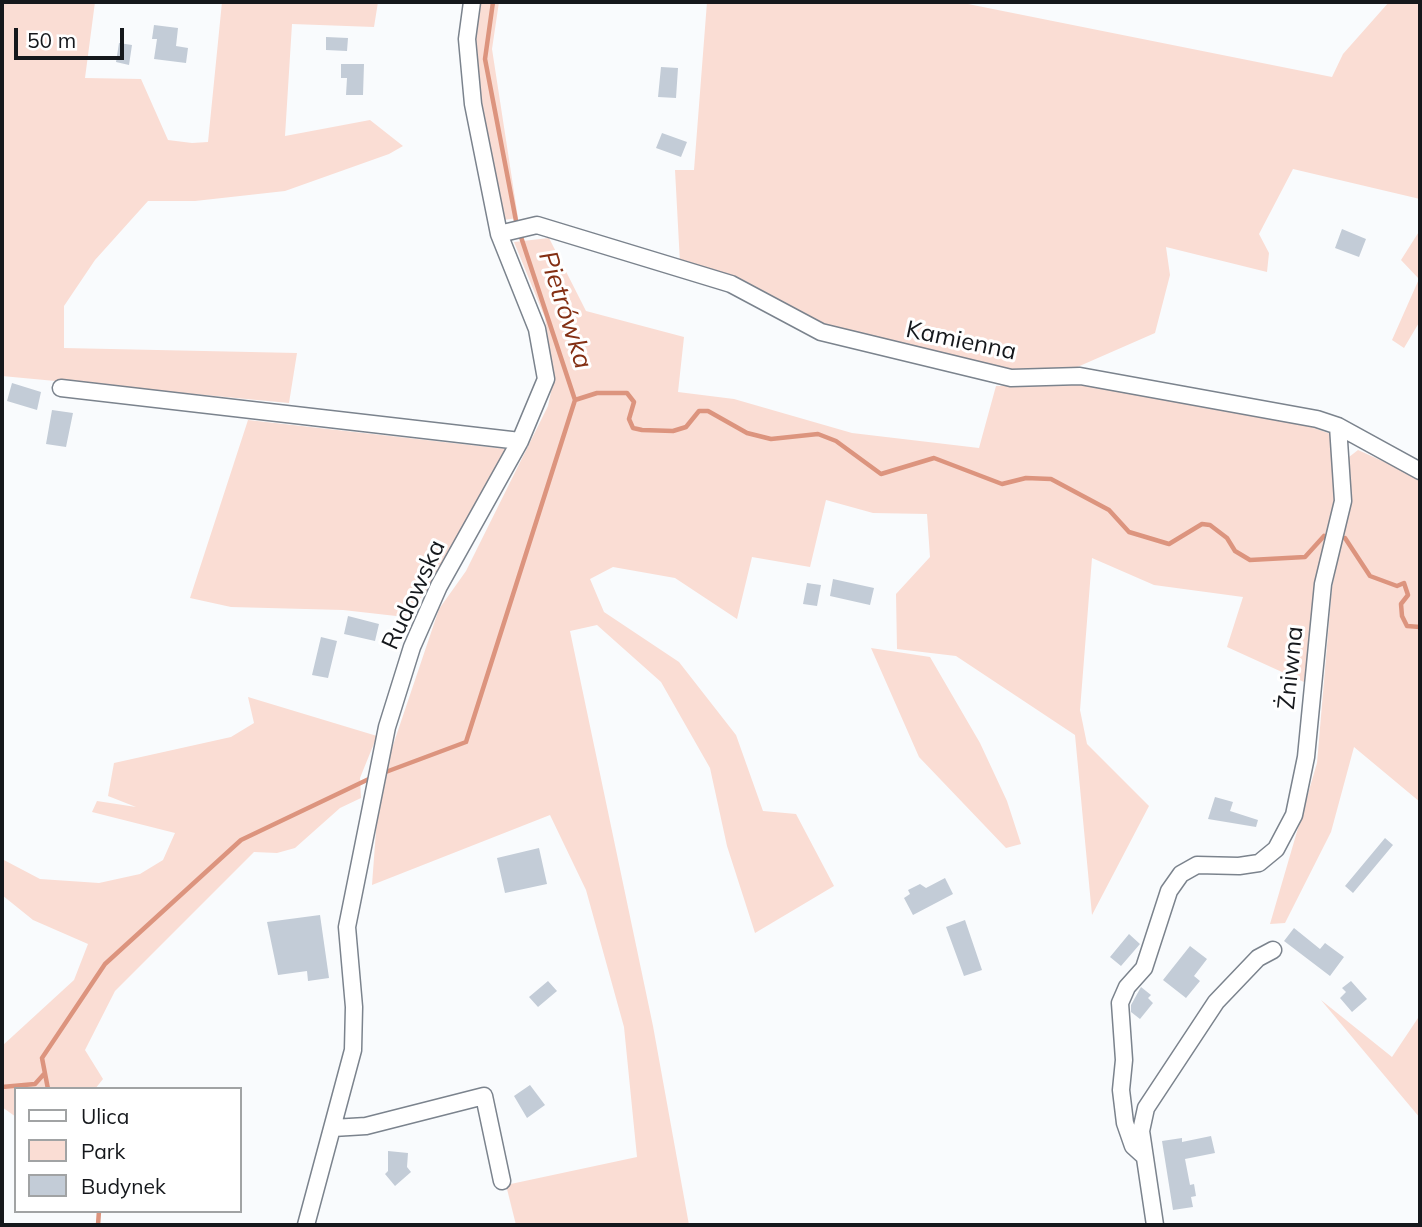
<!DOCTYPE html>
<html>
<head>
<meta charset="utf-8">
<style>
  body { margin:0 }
  #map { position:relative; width:1422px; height:1227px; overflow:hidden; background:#f9fbfd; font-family:Mulish,sans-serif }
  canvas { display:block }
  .frame { position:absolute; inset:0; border:4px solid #15181c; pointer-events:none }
  .legend { position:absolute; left:14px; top:1087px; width:228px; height:126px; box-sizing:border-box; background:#fff; border:2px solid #a1a3a4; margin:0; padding:9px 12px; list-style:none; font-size:21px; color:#15181c }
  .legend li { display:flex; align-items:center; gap:14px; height:35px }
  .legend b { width:35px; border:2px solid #a1a3a4 }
  .scale { position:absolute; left:14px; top:28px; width:110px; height:32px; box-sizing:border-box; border:4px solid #15181c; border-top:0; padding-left:9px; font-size:21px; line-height:24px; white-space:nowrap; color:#15181c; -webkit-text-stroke:5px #fff; paint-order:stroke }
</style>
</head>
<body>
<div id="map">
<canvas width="1422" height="1227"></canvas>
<div class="frame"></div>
<ul class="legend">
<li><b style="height:9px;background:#fff"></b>Ulica</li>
<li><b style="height:19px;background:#faddd4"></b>Park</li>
<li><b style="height:19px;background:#c3ccd7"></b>Budynek</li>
</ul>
<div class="scale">50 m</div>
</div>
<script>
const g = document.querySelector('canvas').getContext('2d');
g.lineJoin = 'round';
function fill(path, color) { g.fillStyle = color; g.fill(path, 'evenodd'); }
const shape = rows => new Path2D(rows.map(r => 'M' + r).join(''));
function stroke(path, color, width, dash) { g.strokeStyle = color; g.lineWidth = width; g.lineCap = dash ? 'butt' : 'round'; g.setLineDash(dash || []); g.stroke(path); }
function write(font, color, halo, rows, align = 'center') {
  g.font = font + ' Mulish,sans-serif'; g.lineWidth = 6; g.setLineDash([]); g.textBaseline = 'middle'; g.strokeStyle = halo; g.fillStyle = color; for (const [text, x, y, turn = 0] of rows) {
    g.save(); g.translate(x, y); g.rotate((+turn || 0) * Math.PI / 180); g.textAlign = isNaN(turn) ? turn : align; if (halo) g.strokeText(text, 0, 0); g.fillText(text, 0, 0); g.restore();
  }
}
fill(shape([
  [2,2,95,2,85,78,141,79,168,140,192,143,208,142,222,2,378,2,374,27,292,24,285,136,370,120,403,146,389,154,285,191,195,201,148,201,95,260,64,306,64,348,297,353,289,403,2,376],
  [481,2,499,2,492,49,518,218,503,220,480,104,475,42],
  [707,2,958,2,1332,77,1343,54,1389,2,1420,2,1420,199,1293,169,1259,234,1269,253,1267,272,1166,247,1170,275,1155,333,1075,368,1012,369,826,326,741,279,680,263,675,170,694,170],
  [1420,230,1420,321,1404,348,1392,340,1419,279,1401,260],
  [549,238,586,311,684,337,678,392,734,399,852,433,979,448,996,386,1078,384,1303,424,1331,434,1336,502,1317,577,1304,682,1227,647,1243,597,1154,585,1092,558,1080,710,1087,744,1149,806,1092,915,1075,735,956,656,897,649,896,594,930,557,927,514,873,513,826,500,810,567,752,557,737,619,675,578,613,567,590,579,604,612,679,662,736,735,763,811,796,814,834,886,755,933,727,846,710,768,661,682,597,625,570,631,653,1026,689,1225,516,1225,506,1185,637,1157,624,1027,586,890,550,815,372,885,377,817,388,760,439,609,466,571,548,406,554,378,545,318,514,242],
  [248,420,506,449,434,582,405,617,343,610,231,607,190,598],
  [1358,450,1420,478,1420,802,1354,747,1331,832,1285,923,1270,924,1317,763,1332,587,1350,505,1349,457],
  [871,648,930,657,980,743,1007,801,1021,844,1006,848,919,757],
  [248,697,377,736,360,778,361,798,340,808,295,848,277,853,254,852,115,991,85,1050,103,1079,95,1089,16,1089,16,1117,2,1107,2,1046,74,980,88,944,33,920,2,895,2,859,40,879,99,883,140,874,163,860,175,833,92,812,97,801,136,807,108,796,114,763,231,737,254,723],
  [1321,1000,1392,1057,1420,1015,1420,1118]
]), '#faddd4');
stroke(shape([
  [493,2,485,59,517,226],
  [520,234,575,400],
  [575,400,597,393,627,393,634,402,629,419,633,428,642,430,673,431,686,427,699,411,708,411,747,433,771,439,818,434,836,441,881,474,934,458,1002,484,1026,478,1051,479,1109,510,1129,532,1169,544,1202,524,1210,525,1227,538,1235,551,1250,560,1305,557,1324,536],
  [1345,538,1370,576,1397,586,1404,583,1408,595,1401,604,1402,616,1407,626,1420,627],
  [383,773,466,742,575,400],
  [2,1087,35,1084,44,1074],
  [48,1089,42,1058,105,964,241,840,371,778],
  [98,1225,99,1211]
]), '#dc947e', 4.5);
fill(shape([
  [154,25,178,28,176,46,188,48,186,63,154,59,157,39,152,39],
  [326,37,348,38,347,51,326,50],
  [119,43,132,45,129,65,116,62],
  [341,64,364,64,363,95,346,95,347,78,341,78],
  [661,67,678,68,676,98,658,97],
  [662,133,687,142,681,157,656,148],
  [1342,229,1366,239,1359,257,1335,248],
  [12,383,41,392,37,410,7,401],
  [52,410,73,413,66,447,46,444],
  [833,579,874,588,870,605,830,596],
  [807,583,821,585,817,606,803,604],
  [348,616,379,624,375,641,344,634],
  [321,637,337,641,328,678,312,675],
  [1215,797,1233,802,1230,811,1258,820,1256,827,1208,819],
  [1385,838,1393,845,1353,893,1345,886],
  [539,848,547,884,505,893,497,858],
  [945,878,953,894,913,915,904,898,910,894,908,890,920,884,926,888],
  [320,915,329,978,308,981,307,971,278,975,267,922],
  [965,920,982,970,964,976,946,927],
  [1294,928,1320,949,1325,943,1344,957,1330,976,1284,941],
  [1129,934,1140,944,1121,966,1110,957],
  [1190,946,1207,959,1194,976,1200,981,1186,998,1163,980],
  [548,981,557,991,538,1007,529,997],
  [1351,981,1367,999,1352,1012,1340,998,1346,992,1342,988],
  [1141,987,1151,995,1148,998,1153,1003,1140,1019,1131,1012,1131,1005],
  [530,1085,545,1105,527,1118,514,1096],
  [1211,1136,1215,1153,1185,1159,1190,1185,1194,1184,1196,1196,1191,1197,1193,1207,1173,1210,1162,1141,1182,1138,1182,1142],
  [388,1151,408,1153,407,1167,411,1172,395,1186,385,1174,388,1171]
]), '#c3ccd7');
const minor = shape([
  [499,234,537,225,731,284,821,332,1011,378,1080,376,1317,419,1338,426,1420,471],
  [61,388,520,441],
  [333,1128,366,1126,484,1096,502,1181],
  [1144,1156,1133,1146,1125,1123,1121,1090,1124,1060,1120,1003,1127,987,1144,968,1169,891,1181,874,1197,865,1239,866,1259,863,1276,849,1294,815,1306,757,1323,584,1343,501,1338,426],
  [306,1225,353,1050,354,1007,347,927,387,727,412,647,439,586,520,441,546,379,537,329,499,234,473,104,467,39,472,2],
  [1155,1225,1141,1131,1146,1108,1216,1002,1258,958,1273,950]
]);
stroke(minor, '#7b838d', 19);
stroke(minor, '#fff', 16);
write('24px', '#15181c', '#fff', [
  ["Kamienna",961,341,12],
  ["Rudowska",414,595,-65],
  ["Żniwna",1291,668,-84]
]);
write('italic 26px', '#832f13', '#fff', [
  ["Pietrówka",565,310,72]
]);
</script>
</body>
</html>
